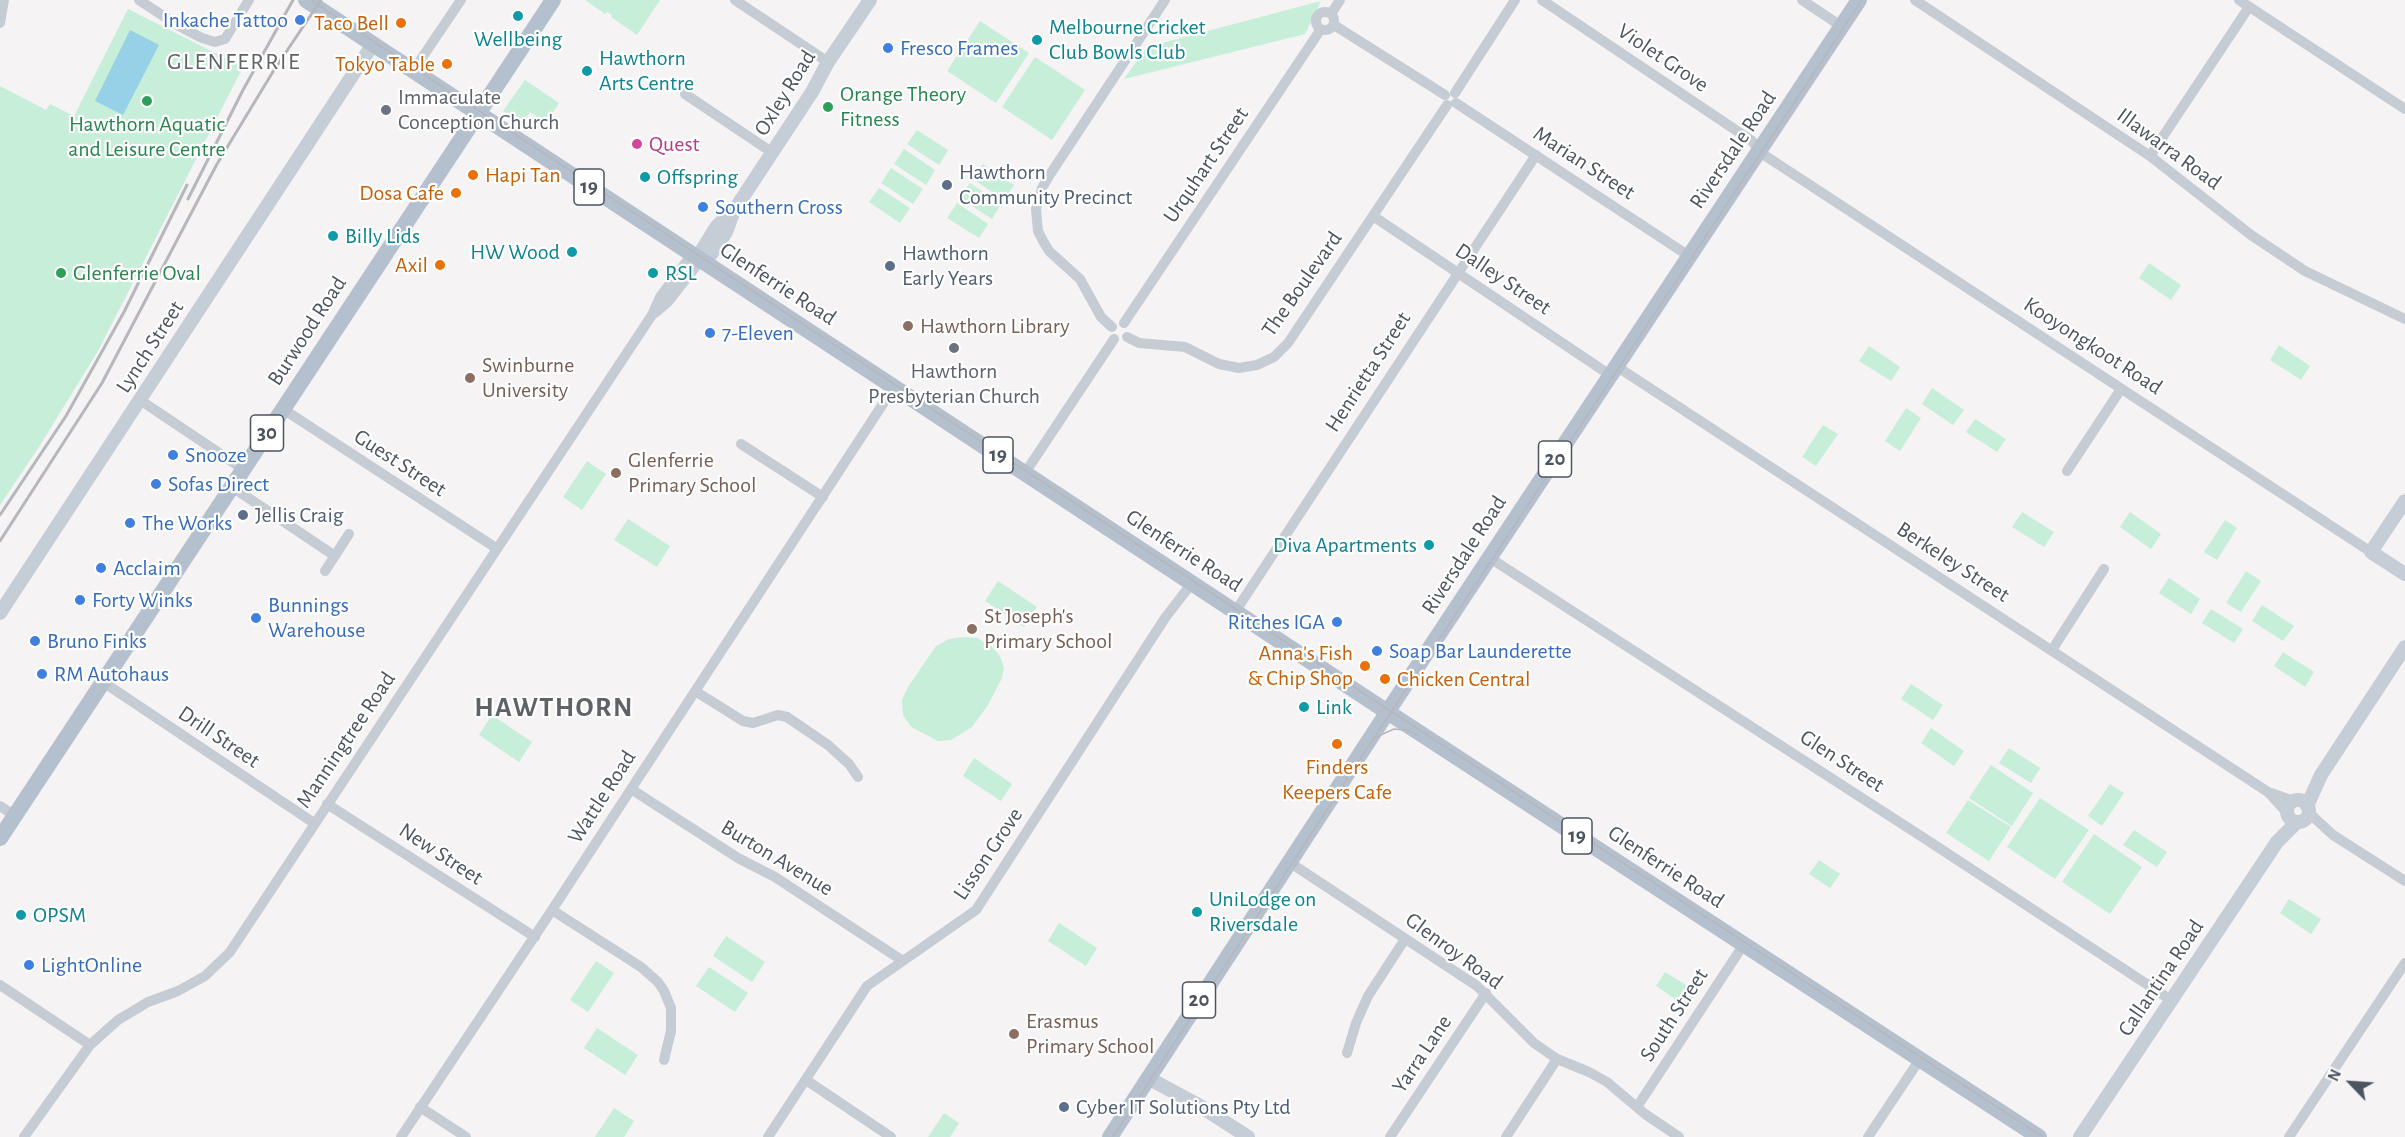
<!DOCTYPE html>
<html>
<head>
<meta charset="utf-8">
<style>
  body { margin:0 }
  #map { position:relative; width:2405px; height:1137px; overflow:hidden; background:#f5f3f3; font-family:"Alegreya Sans",sans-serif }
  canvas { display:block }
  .north { position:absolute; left:2321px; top:1053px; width:60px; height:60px; -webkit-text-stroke:4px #fff; paint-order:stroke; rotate:295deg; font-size:16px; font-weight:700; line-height:24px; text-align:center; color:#4b545f }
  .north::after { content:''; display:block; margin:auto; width:21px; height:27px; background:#4b545f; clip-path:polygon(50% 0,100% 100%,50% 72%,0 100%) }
</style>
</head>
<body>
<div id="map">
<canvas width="2405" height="1137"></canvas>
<div class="north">N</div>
</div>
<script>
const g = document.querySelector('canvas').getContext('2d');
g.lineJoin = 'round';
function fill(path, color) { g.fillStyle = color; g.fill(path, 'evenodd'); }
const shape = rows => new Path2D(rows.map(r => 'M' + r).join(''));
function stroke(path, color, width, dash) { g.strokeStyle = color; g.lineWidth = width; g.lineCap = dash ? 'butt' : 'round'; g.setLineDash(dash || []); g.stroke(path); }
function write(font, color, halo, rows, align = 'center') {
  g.font = font + ' "Alegreya Sans",sans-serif'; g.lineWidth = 4.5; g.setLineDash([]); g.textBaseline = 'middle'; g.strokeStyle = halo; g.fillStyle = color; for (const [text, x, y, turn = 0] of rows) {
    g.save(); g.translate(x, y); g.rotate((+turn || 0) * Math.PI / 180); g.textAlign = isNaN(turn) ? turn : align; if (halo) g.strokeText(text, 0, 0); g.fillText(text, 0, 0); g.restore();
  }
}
fill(shape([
  [585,0,660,0,637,35,611,17,612,15,607,12,605,14],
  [1321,1,1305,34,1124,79,1147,47],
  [128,9,243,67,98,351,39,447,0,505,0,86,46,110,50,104,74,116],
  [980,21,1029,53,996,103,947,71],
  [1035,57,1085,90,1052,140,1002,107],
  [525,80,559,103,548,120,545,119,543,121,530,112,522,124,503,111],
  [917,130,948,150,939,165,907,144],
  [904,149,935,170,926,185,894,164],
  [983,164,1014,185,1004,200,973,179],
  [891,168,923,189,913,204,881,183],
  [970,183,1001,204,992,219,960,198],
  [879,188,910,208,900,223,869,202],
  [957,203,988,224,979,238,947,218],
  [2149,263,2181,285,2171,300,2139,278],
  [2279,345,2310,366,2301,380,2270,360],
  [1869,346,1900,367,1891,381,1859,361],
  [1932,388,1964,410,1953,425,1922,404],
  [1906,408,1921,418,1900,451,1885,441],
  [1975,419,2006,439,1997,452,1966,432],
  [1823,425,1838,434,1816,466,1802,457],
  [587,461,606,474,582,510,563,497],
  [2022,512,2054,532,2044,547,2012,527],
  [2130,512,2161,534,2151,549,2120,527],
  [628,519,670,546,657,567,614,540],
  [2225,520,2237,528,2217,560,2204,552],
  [2246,571,2261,581,2241,612,2226,603],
  [2169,578,2200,599,2191,614,2159,593],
  [998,581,1037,607,1024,627,985,601],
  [2262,605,2294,626,2283,641,2252,621],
  [2211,609,2243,629,2234,643,2202,623],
  [964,637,977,638,991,646,1000,656,1004,668,1002,678,988,705,972,727,951,740,938,741,911,727,903,715,902,700,908,687,936,646,949,639],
  [2283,652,2314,672,2305,687,2274,666],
  [1911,684,1943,705,1933,720,1901,699],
  [492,715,532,742,519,762,479,735],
  [1931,728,1964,751,1954,766,1921,743],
  [2009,748,2040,768,2031,783,1999,763],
  [974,758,1012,784,1001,801,963,776],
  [1991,765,2033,793,2012,826,1969,798],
  [2110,784,2124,793,2102,826,2088,816],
  [2040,798,2089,830,2055,879,2007,847],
  [1968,800,2011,827,1989,861,1946,833],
  [2134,830,2167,852,2157,867,2123,845],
  [2094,834,2142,867,2110,914,2062,882],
  [1819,860,1840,874,1830,888,1809,874],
  [2289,899,2321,919,2311,934,2280,913],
  [1059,923,1097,948,1086,966,1048,941],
  [726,936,765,962,752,982,713,956],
  [596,961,614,973,588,1012,570,1000],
  [709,967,748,993,735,1012,696,986],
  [1665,972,1697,992,1687,1007,1656,986],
  [597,1028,638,1055,625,1075,584,1048],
  [614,1108,634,1121,624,1137,595,1137],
  [944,1113,959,1123,950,1137,928,1137]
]), '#c6eed8');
fill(shape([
  [130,30,159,45,123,115,95,101]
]), '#96d1e8');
stroke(shape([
  [139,0,177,25,202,38,215,42,225,39,249,0],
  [735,0,828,62],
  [1542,0,1752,141,1761,153,2371,552],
  [1802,0,1841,26],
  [1915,0,2150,156,2251,235,2305,271,2405,319],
  [2239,0,2405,109],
  '1316 21a9 9 0 1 1 18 0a9 9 0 1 1-18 0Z',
  [1331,14,1340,0],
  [0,23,4,0],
  [1334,25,1445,95],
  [413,71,461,0],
  [1455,93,1515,0],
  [685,94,773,153],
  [1456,103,1689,256],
  [2150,156,2249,7],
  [1373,216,1610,375],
  [655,313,668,302,701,260],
  [1124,323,1321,29],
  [1112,327,1101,317,1080,279,1049,251,1043,241,1038,231,1036,209,1042,188,1049,176,1165,0],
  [1127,337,1139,343,1185,347,1219,364,1239,368,1257,365,1274,357,1288,343,1447,105],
  [1616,366,2268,792,2287,813],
  [140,400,243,469],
  [283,409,496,548],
  [741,444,823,497],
  [2067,471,2121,389],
  [1025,473,1114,339],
  [232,487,335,556],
  [1490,558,1927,840,2171,1000],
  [325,571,349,534],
  [1235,612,1536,155],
  [2052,650,2104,569],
  [103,682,314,823],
  [695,691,743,721,753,723,778,715,787,717,828,745,849,764,858,777],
  [631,789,738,858,775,877,903,961],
  [2271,793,2294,801],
  [327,804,535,937],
  [0,806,15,816],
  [2308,812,2333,835,2405,881],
  [1289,862,1477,986,1534,1043,1557,1059,1589,1072,1607,1082,1645,1114,1679,1137],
  [552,910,641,967,658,982,664,991,671,1008,671,1031,664,1060],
  [0,985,90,1045],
  [1347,1053,1356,1023,1368,996,1405,939],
  [806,1080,891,1137],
  [420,1107,466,1137],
  [1637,1107,1744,944],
  [24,1137,90,1045,118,1020,148,1002,178,991,205,976,230,952,652,315,660,297,692,254],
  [401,1137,552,910,894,387],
  [768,1137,867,986,976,910,1165,618,1192,583],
  [1390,1137,1486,993],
  [1506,1137,1557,1059],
  [1868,1137,1920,1059],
  [2289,1137,2405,963]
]), '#c5ccd3', 10);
stroke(shape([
  [697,258,717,226,735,209,812,92,828,62,870,0],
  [705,263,726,232,733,213],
  [2405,501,2371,552,2405,574],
  [0,613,373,44],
  '2287 811a11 11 0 1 1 22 0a11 11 0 1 1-22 0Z',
  [2307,806,2321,775,2405,647],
  [1148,1078,1200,1106,1248,1137],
  [2080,1137,2277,842,2297,822]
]), '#c5cdd7', 14);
stroke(shape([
  [306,0,1386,711,2039,1137],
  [0,838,553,0],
  [1110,1137,1396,699,1859,0]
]), '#b5c0cf', 16);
stroke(shape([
  [311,0,1389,710,2043,1137],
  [1376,737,1394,729,1406,730,1418,735],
  [1113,1137,1368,747,1862,0]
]), '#b5b7bc', 1.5);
stroke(shape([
  [188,199,243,90,293,0],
  [0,515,66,416,124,312,187,185],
  [0,541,102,383,217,164,274,70,321,0]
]), '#b5b7bc', 3);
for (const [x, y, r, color] of [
  [518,16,6,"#0f9aa8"],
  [300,20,6,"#3f7fe0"],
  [401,23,6,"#e8710a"],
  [1037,40,6,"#0f9aa8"],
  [888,48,6,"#3f7fe0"],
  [447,64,6,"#e8710a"],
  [587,71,6,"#0f9aa8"],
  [147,101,6,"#2e9e5b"],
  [828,107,6,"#2e9e5b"],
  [386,110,6,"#6b7280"],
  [637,144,6,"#d1479c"],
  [473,175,6,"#e8710a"],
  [645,177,6,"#0f9aa8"],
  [947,185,6,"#5c6f8a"],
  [456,193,6,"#e8710a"],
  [703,207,6,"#3f7fe0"],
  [333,236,6,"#0f9aa8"],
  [572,252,6,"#0f9aa8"],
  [440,265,6,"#e8710a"],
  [890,266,6,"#5c6f8a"],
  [61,273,6,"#2e9e5b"],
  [653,273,6,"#0f9aa8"],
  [908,326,6,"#8d6e63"],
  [710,333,6,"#3f7fe0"],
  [954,348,6,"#6b7280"],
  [470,378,6,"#8d6e63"],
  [173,455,6,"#3f7fe0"],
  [616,473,6,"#8d6e63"],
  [156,484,6,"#3f7fe0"],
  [243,515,6,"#5c6f8a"],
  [130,523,6,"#3f7fe0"],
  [1429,545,6,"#0f9aa8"],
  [101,568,6,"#3f7fe0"],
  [80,600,6,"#3f7fe0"],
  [256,618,6,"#3f7fe0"],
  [1337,622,6,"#3f7fe0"],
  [972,629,6,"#8d6e63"],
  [35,641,6,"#3f7fe0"],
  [1377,651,6,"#3f7fe0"],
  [1365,666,6,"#e8710a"],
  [42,674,6,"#3f7fe0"],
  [1385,679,6,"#e8710a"],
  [1304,707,6,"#0f9aa8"],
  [1337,744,6,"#e8710a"],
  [1197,912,6,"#0f9aa8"],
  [21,915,6,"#0f9aa8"],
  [29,965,6,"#3f7fe0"],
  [1014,1034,6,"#8d6e63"],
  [1064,1107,6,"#5c6f8a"]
]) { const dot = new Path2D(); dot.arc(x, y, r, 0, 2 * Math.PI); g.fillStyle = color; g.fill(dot); stroke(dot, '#fff', 2); }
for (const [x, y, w] of [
  [589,187,30],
  [267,433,33],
  [998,455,30],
  [1555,459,33],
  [1577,836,30],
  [1199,1000,33]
]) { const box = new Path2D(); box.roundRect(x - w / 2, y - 18, w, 36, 4.5); g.fillStyle = '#fff'; g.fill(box); stroke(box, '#4b545f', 1.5); }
write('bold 21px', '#4b545f', null, [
  ["19",589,187],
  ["30",267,433],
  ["19",998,455],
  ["20",1555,459],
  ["19",1577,836],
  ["20",1199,1000]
]);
write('22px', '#366cbe', '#fff', [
  ["Inkache Tattoo",288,20,"right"],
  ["Fresco Frames",900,48],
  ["Southern Cross",715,207],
  ["7-Eleven",722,333],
  ["Snooze",185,455],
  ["Sofas Direct",168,484],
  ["The Works",142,523],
  ["Acclaim",113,568],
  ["Forty Winks",92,600],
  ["Bunnings",268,605],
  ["Warehouse",268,630],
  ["Ritches IGA",1325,622,"right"],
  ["Bruno Finks",47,641],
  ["Soap Bar Launderette",1389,651],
  ["RM Autohaus",54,674],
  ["LightOnline",41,965]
], 'left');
write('22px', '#c56008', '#fff', [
  ["Taco Bell",389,23],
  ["Tokyo Table",435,64],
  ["Hapi Tan",485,175,"left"],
  ["Dosa Cafe",444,193],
  ["Axil",428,265],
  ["Anna's Fish",1353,653],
  ["& Chip Shop",1353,678],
  ["Chicken Central",1397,679,"left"],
  ["Finders",1337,767,"center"],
  ["Keepers Cafe",1337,792,"center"]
], 'right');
write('22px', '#0d838f', '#fff', [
  ["Melbourne Cricket",1049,27],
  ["Club Bowls Club",1049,52],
  ["Wellbeing",518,39,"center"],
  ["Hawthorn",599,58],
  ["Arts Centre",599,83],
  ["Offspring",657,177],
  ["Billy Lids",345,236],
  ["HW Wood",560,252,"right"],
  ["RSL",665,273],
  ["Diva Apartments",1417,545,"right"],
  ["Link",1316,707],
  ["UniLodge on",1209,899],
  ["Riversdale",1209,924],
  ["OPSM",33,915]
], 'left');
write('22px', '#4b545f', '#fff', [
  ["Violet Grove",1663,58,34],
  ["Oxley Road",785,93,-58],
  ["Illawarra Road",2169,149,36],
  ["Riversdale Road",1733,150,-56],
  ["Marian Street",1584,163,33],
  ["Urquhart Street",1206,165,-56],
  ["Dalley Street",1503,279,34],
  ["Glenferrie Road",778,284,33],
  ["The Boulevard",1302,284,-55],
  ["Burwood Road",307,331,-57],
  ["Kooyongkoot Road",2093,346,33],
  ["Lynch Street",150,347,-57],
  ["Henrietta Street",1368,372,-57],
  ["Guest Street",400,463,33],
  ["Glenferrie Road",1184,551,33],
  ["Riversdale Road",1464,555,-57],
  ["Berkeley Street",1953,562,33],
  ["Drill Street",219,737,34],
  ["Manningtree Road",346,740,-56],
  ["Glen Street",1842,761,33],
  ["Wattle Road",602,797,-57],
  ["New Street",441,854,33],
  ["Lisson Grove",988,854,-56],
  ["Burton Avenue",777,858,31],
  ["Glenferrie Road",1666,867,33],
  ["Glenroy Road",1454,951,36],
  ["Callantina Road",2161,978,-56],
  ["South Street",1674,1015,-57],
  ["Yarra Lane",1422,1054,-56]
]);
write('22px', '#27864d', '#fff', [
  ["Orange Theory",840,94],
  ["Fitness",840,119],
  ["Hawthorn Aquatic",147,124,"center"],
  ["and Leisure Centre",147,149,"center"],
  ["Glenferrie Oval",73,273]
], 'left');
write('22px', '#5b616d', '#fff', [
  ["Immaculate",398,97],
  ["Conception Church",398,122],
  ["Hawthorn",954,371,"center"],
  ["Presbyterian Church",954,396,"center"]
], 'left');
write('22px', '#b23c85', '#fff', [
  ["Quest",649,144]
], 'left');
write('22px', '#4e5e75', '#fff', [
  ["Hawthorn",959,172],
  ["Community Precinct",959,197],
  ["Hawthorn",902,253],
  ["Early Years",902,278],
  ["Jellis Craig",255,515],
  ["Cyber IT Solutions Pty Ltd",1076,1107]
], 'left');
write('22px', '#785e54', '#fff', [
  ["Hawthorn Library",920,326],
  ["Swinburne",482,365],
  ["University",482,390],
  ["Glenferrie",628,460],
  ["Primary School",628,485],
  ["St Joseph's",984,616],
  ["Primary School",984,641],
  ["Erasmus",1026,1021],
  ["Primary School",1026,1046]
], 'left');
g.letterSpacing = '1.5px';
write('24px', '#5f6267', '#fff', [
  ["GLENFERRIE",234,62]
]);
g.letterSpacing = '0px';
g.letterSpacing = '1.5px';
write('bold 28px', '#5f6267', '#fff', [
  ["HAWTHORN",554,708]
]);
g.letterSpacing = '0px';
</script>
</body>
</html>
